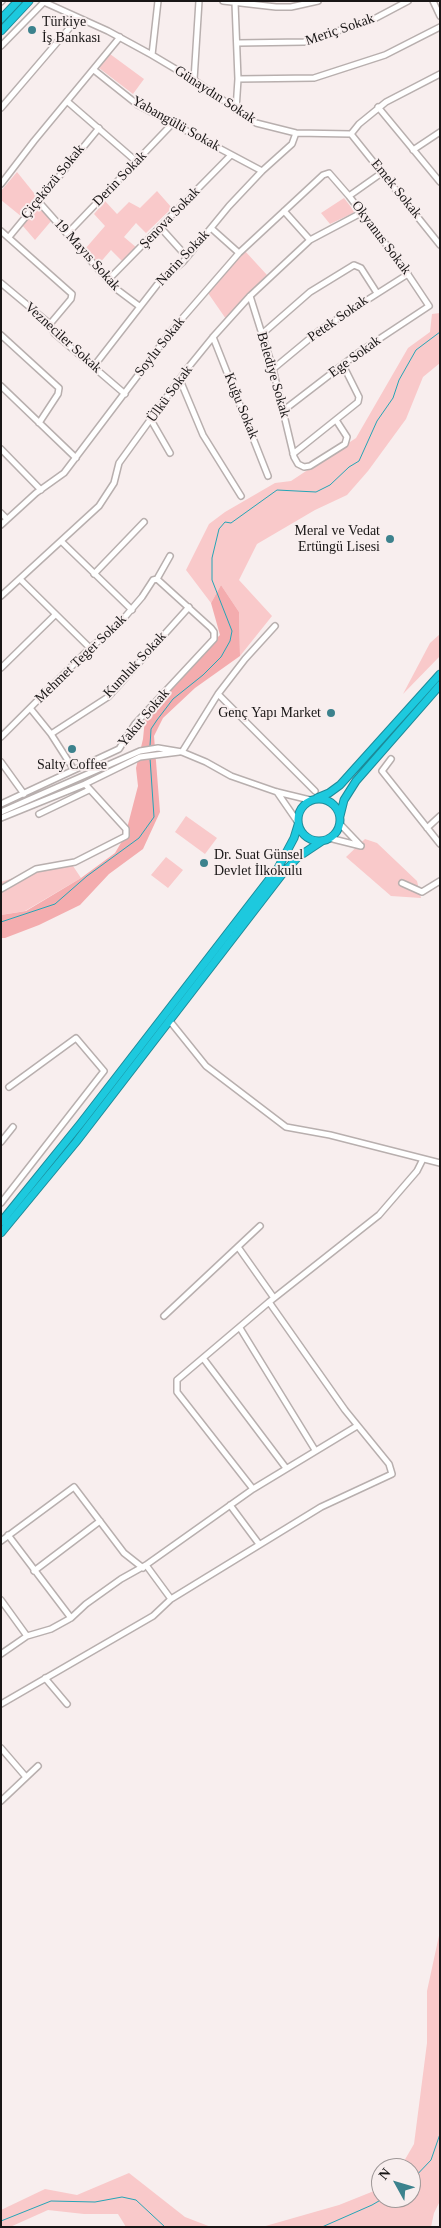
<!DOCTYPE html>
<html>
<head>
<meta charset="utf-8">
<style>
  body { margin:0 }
  #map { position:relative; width:441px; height:2228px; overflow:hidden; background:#f8eeee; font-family:Georgia,serif }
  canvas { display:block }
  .frame { position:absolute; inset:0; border:2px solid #191616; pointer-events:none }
  .north { position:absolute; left:371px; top:2158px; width:50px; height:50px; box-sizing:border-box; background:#f8eeee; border:1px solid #9f9898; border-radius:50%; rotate:309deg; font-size:14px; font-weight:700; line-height:20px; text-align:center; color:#191616 }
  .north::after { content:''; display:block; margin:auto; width:18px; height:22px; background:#3c828d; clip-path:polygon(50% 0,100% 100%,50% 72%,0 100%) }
</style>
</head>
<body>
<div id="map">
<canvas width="441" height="2228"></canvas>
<div class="frame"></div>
<div class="north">N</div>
</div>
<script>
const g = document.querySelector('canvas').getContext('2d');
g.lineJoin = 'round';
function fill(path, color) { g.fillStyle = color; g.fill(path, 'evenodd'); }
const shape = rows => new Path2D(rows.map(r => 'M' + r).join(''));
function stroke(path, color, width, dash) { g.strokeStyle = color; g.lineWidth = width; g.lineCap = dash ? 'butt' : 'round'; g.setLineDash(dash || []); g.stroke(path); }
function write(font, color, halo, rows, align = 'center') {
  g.font = font + ' Georgia,serif'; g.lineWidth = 4; g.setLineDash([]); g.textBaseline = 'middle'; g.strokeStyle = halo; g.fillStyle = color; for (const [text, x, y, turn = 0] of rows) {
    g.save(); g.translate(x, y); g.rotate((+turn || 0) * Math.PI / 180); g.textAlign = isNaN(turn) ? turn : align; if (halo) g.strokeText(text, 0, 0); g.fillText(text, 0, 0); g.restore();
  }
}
fill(shape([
  [110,54,144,79,133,94,99,68],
  [17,172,38,198,22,217,1,200,1,191],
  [157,191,172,208,146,233,136,223,124,237,137,248,122,261,111,250,98,265,85,249,105,226,94,214,105,201,117,214,129,202,140,208],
  [344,198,354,211,353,213,330,224,321,213],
  [38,206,52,220,35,240,22,225],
  [245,251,267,275,226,319,208,293],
  [440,313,440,363,423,377,406,419,368,471,347,495,315,510,257,544,239,580,272,616,240,656,239,612,221,585,211,603,186,570,209,524,225,512,275,483,291,481,356,438,408,348,430,332,432,314],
  [440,634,440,656,403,694,430,643],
  [186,816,217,838,205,854,175,832],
  [365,839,377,843,417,881,421,898,391,896,346,857],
  [166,857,183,870,168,888,151,875],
  [69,860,81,878,25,911,1,915,1,882],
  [440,1931,440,2201,434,2213,431,2227,262,2227,339,2205,374,2191,381,2185,381,2198,411,2198,411,2168,400,2168,414,2144,427,2043,427,1991],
  [129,2173,185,2217,211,2227,126,2227,118,2214,84,2214,48,2210,10,2227,1,2227,1,2210,45,2189,77,2195]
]), '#f9c9ca');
fill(shape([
  [221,585,239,612,240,656,195,688,163,718,154,736,160,812,143,849,109,874,80,905,39,925,5,938,1,938,1,915,26,911,81,878,115,853,125,836,138,786,136,768,143,739,146,708,220,635,211,603]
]), '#f4acae');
stroke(shape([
  [150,746,151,729,157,720,173,699,203,675,221,657,230,641,232,631,212,580,212,558,219,529,225,522,231,523,277,490,316,492,330,485,349,467,359,461,377,421,393,398,399,380,416,350,440,332],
  [1,922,55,904,87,876,139,838,154,817,150,758],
  [411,2181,431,2160,440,2134],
  [1,2221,51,2201,95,2202,122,2197,136,2200,165,2227],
  [322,2227,372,2205,384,2198]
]), '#25a5b6', 1);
const minor = shape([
  [223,1,276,7,291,7,318,1],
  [433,1,440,16],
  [1,2,2,1],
  [44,2,108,31,152,55,194,80,256,123,296,133,351,134],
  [235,3,238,79,236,110],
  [238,43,304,42,374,19,408,1],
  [1,46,45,1],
  [152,55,158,1],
  [94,70,138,105,262,171],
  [238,79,314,78,385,55,440,27],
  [194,80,199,1],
  [68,102,137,162],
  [378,107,440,182],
  [1,108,78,18],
  [351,134,440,245],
  [351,134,359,124,386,102,440,74],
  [413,150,440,132],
  [1,184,34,141,120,37],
  [349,196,383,172],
  [38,201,115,288,139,306],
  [284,211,310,240],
  [160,227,187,257],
  [211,228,239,253],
  [1,231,72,294,71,299,50,324],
  [67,234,172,124],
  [9,237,99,128],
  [108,280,231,155],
  [1,283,50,324,54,333,125,394],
  [250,296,273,369,294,457,298,464,304,467,310,466,345,444,347,437,336,420],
  [262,334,310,292,354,265,361,268,377,293],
  [1,335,59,388,58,394,39,423],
  [213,337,268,476],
  [94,366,160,281,183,262,229,206,262,171,292,144,296,133],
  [273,369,320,330,408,274],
  [180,380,203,435,241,496],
  [1,386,76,458],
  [151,420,170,453],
  [1,449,41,490],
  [293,454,358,402,359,397,343,365],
  [1,513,7,519],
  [1,525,36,493,64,473,173,329,239,253,323,175,329,173,349,196,401,264,429,306,358,353,284,410],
  [61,541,132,610],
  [94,574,144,522],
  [20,579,90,648],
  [157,579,170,556],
  [1,596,99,506,114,483,119,463,187,369,213,337,250,296,310,240,361,213],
  [1,668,55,615],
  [218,694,315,791],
  [30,708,51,734,74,770],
  [51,734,108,697,189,607],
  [1,737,90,648,118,625,142,597,153,580,157,579],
  [182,752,218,694,245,659,275,626],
  [391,759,382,771,440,844],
  [1,762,24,794],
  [277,792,297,821],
  [1,804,119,749,135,724,214,639,214,632,211,628,157,579],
  [1,812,140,751,158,748,182,752,206,762,231,776,277,792,310,800],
  [39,814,89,790],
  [1,818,85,784,140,757,179,752],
  [340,824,360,845],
  [427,828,440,816],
  [329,838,361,846],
  [402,883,422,892,440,881],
  [1,889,36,869,75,862,126,836,126,829,85,784],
  [169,1020,206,1066,286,1127,330,1135,440,1163],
  [1,1142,13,1127],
  [1,1203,104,1071,76,1038,9,1087],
  [238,1247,274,1298],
  [164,1316,260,1226],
  [240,1328,315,1450],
  [203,1358,286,1468],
  [253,1489,177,1392,177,1380,269,1302,379,1215,417,1171,423,1159],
  [230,1505,259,1544],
  [8,1535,71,1618],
  [1,1541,74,1487,124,1553,143,1568],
  [146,1565,171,1599],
  [34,1571,100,1521],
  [1,1600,27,1636],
  [1,1654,27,1636,51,1629,71,1618,86,1604,121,1579,146,1565,253,1489,357,1426],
  [45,1678,67,1704],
  [1,1704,153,1616,171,1599,321,1507,392,1474,389,1464,345,1410,269,1302],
  [1,1748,26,1777],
  [1,1801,38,1766]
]);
const highway = shape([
  [1,19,18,1],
  [1,31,29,1],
  [317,798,329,793,340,785,440,674],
  '298 820a21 21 0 1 1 42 0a21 21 0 1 1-42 0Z',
  [340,816,344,800,356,781,440,685],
  [1,1222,81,1123,278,868,294,838,298,825],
  [1,1233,76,1142,283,873,298,857,322,841]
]);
stroke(minor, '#b8afae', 8);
stroke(highway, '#1c8a98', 9);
stroke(minor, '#fff', 5);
stroke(highway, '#1dc9de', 7);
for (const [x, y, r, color] of [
  [32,30,5,"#3c828d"],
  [390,539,5,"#3c828d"],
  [331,713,5,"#3c828d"],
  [72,749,5,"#3c828d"],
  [204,863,5,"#3c828d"]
]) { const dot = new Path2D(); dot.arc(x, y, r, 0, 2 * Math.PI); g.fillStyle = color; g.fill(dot); stroke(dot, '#f8eeee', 2); }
write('14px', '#191616', '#f8eeee', [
  ["Türkiye",42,22],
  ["İş Bankası",42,38],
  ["Meral ve Vedat",380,531,"right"],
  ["Ertüngü Lisesi",380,547,"right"],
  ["Genç Yapı Market",321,713,"right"],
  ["Salty Coffee",72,765,"center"],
  ["Dr. Suat Günsel",214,855],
  ["Devlet İlkokulu",214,871]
], 'left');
write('14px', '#191616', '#f8eeee', [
  ["Meriç Sokak",340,30,-19],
  ["Günaydın Sokak",215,95,33],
  ["Yabangülü Sokak",176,124,29],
  ["Derin Sokak",120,179,-46],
  ["Çiçeközü Sokak",53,182,-51],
  ["Emek Sokak",396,189,51],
  ["Şenova Sokak",170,218,-46],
  ["Okyanus Sokak",381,238,53],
  ["19 Mayıs Sokak",87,255,48],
  ["Narin Sokak",183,258,-47],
  ["Petek Sokak",338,319,-35],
  ["Vezneciler Sokak",63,338,42],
  ["Soylu Sokak",160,347,-52],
  ["Ege Sokak",355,357,-36],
  ["Belediye Sokak",273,375,74],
  ["Ülkü Sokak",170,394,-54],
  ["Kuğu Sokak",241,406,68],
  ["Mehmet Teger Sokak",81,659,-44],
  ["Kumluk Sokak",135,665,-47],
  ["Yakut Sokak",144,718,-50]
]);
</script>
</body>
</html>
